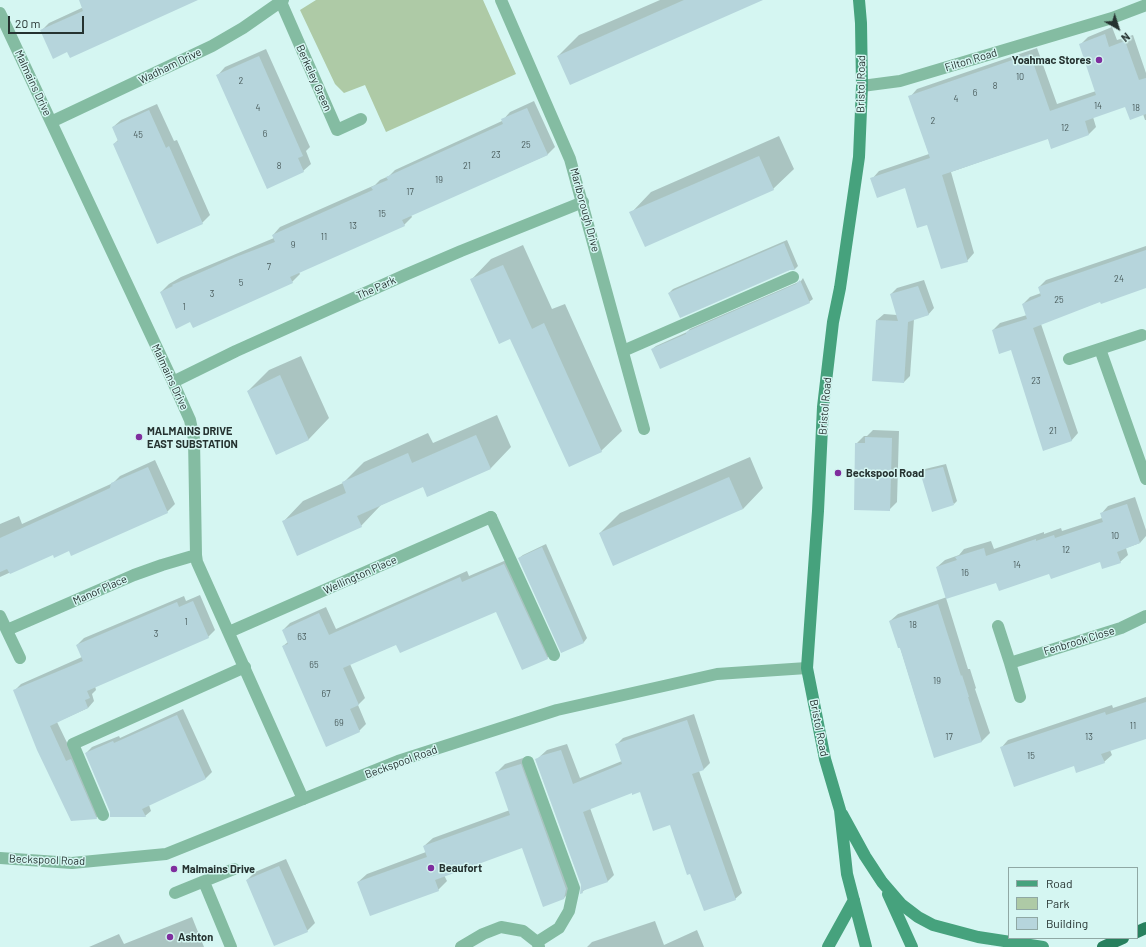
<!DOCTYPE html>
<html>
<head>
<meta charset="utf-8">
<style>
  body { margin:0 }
  #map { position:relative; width:1146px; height:947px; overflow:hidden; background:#d5f6f2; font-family:Barlow,sans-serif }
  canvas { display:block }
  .legend { position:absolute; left:1008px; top:867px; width:130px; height:72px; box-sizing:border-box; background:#d5f6f2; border:1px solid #8fa8a4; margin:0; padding:5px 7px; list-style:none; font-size:12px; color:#253230 }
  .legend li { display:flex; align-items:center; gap:8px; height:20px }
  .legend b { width:20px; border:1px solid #8fa8a4 }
  .north { position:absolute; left:1098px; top:8px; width:40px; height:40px; -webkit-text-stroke:3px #d5f6f2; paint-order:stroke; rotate:141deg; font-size:11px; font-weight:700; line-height:16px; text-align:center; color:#253230 }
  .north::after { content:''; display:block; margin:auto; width:14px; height:18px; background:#253230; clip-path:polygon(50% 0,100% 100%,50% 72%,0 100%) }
  .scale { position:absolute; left:8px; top:16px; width:76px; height:18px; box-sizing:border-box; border:2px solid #253230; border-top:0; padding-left:5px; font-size:12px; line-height:14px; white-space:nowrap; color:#253230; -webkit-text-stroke:3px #d5f6f2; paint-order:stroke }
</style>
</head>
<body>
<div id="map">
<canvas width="1146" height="947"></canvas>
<ul class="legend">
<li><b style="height:5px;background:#46a27d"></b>Road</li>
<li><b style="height:11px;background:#aecaa6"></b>Park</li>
<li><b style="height:11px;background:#b6d5dc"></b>Building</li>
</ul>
<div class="north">N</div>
<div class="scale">20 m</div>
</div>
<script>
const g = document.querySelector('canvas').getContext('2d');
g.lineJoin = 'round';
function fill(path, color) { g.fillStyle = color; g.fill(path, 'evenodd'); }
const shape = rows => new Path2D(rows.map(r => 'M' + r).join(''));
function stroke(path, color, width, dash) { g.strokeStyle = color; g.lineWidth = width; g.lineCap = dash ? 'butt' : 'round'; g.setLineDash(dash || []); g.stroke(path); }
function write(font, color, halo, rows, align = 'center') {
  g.font = font + ' Barlow,sans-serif'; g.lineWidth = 3; g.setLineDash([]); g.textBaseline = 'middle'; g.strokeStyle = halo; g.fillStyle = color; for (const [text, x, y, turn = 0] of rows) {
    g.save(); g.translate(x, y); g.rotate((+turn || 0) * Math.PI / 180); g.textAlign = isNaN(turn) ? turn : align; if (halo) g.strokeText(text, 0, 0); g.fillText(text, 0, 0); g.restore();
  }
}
fill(shape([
  [316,0,483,0,516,74,386,132,365,85,344,93,335,84,300,10]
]), '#aecaa6');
fill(shape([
  [99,0,176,0,67,51,41,31,49,23],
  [660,0,760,0,558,56,579,35],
  [1112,27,1117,40,1133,35,1146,73,1146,120,1145,120,1143,114,1126,106,1093,117,1096,127,1089,134,1051,147,1048,138,951,172,974,253,967,261,927,224,906,187,872,179,879,171,929,154,910,97,917,89,1037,48,1057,104,1096,91,1080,45,1088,37],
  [266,49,310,147,306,151,311,164,303,171,218,75,225,67],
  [534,101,555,147,547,155,411,215,412,217,404,225,299,272,300,274,292,282,191,321,161,292,169,284,181,277,274,238,273,235,280,227,375,185,380,180,389,176,395,170,502,121,510,112],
  [157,104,174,141,177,140,210,215,202,223,114,144,118,140,113,127,121,120],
  [779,136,794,169,773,189,631,213,651,192],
  [787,240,798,266,795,269,669,293,673,289],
  [523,245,552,309,565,304,622,431,601,451,511,337,471,280,491,259],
  [1146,246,1146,287,1101,301,1041,324,1078,433,1071,441,1012,349,993,330,1000,323,1027,315,1023,304,1030,297,1041,293,1039,287,1046,280],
  [803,278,813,299,809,302,652,349,656,346,687,332,690,329,801,281],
  [924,280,934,308,928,315,914,319,910,376,904,382,877,320,884,314,897,315,891,294,897,288],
  [301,356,329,418,309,439,277,453,248,391,269,370],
  [497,415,511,447,491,468,428,496,423,486,381,505,361,526,283,522,303,501,343,483,364,462,428,433,433,443],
  [873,430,899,431,897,502,889,510,856,444,864,436,867,436],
  [750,457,763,488,743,509,600,533,620,513],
  [155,460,175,504,167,512,53,553,0,577,0,524,19,516,22,524,113,483,120,476],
  [946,464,957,501,954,504,921,473,925,469],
  [1135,497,1146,530,1146,536,1140,543,1126,548,1128,555,1120,562,1101,561,1050,573,997,582,946,598,968,669,970,669,976,688,975,689,990,733,982,741,934,756,900,647,890,621,898,614,947,597,937,567,945,560,959,555,964,549,991,541,994,549,1044,532,1044,534,1061,528,1062,531,1102,518,1101,514,1108,506],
  [546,544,587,638,584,642,562,652,519,558,523,555],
  [511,558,554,651,547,658,496,610,397,644,350,664,365,698,358,705,366,724,359,731,283,646,288,642,283,630,290,623,326,607,336,629,467,571,469,576],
  [200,595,215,630,208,637,95,686,96,690,92,694,94,701,88,708,57,722,73,755,103,811,96,818,14,691,21,684,82,657,77,645,84,638,184,596,186,601],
  [1146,697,1146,738,1110,750,1112,755,1104,762,1075,765,1001,748,1008,740,1112,705,1113,708],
  [183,709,212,772,206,778,149,805,151,811,145,816,86,753,92,747,119,736,120,738],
  [694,714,710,763,704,769,699,771,742,893,735,899,641,791,632,792,590,808,614,875,608,881,586,889,582,892,582,885,536,760,547,750,567,744,580,778,622,761,616,745,623,738],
  [529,756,574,879,572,890,563,899,523,847,444,875,447,881,438,890,358,882,367,874,426,852,424,846,433,838,510,810,496,773,505,764],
  [286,859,315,923,307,931,247,880,255,872],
  [192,917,204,947,89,947,119,934,124,944],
  [655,921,664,945,697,930,704,947,587,947,592,942]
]), '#0003');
fill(shape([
  [79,0,198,0,70,58,67,52,53,59,40,30,83,11],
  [684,0,763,0,570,85,557,56],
  [1105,34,1109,47,1125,41,1139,80,1146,78,1146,114,1130,120,1125,107,1085,121,1089,135,1051,149,1048,139,942,175,968,262,941,269,927,225,917,228,905,188,877,198,870,178,930,158,908,96,1030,54,1050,111,1096,95,1079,44],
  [259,56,303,156,298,158,304,172,267,189,216,75],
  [527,108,548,155,402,220,405,226,290,277,293,283,193,328,190,322,176,329,160,292,173,286,172,285,236,257,275,242,272,235,373,190,371,187,388,180,386,177,503,124,501,119],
  [149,110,166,148,169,146,203,224,157,244,113,144,118,141,112,127],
  [759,156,774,190,645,247,629,212],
  [784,243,795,270,790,270,680,318,668,293],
  [1146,250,1146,288,1101,304,1100,302,1033,328,1072,441,1043,451,1011,350,999,354,992,330,1027,319,1022,304,1041,296,1038,287],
  [503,265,532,329,544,323,602,452,569,467,510,339,499,344,470,279],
  [800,280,810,303,660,369,651,349,686,334,686,332,796,284],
  [918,286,929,315,908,322,904,383,872,381,876,320,898,321,890,294],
  [280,375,309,440,276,455,247,391],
  [476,435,491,469,427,497,423,487,357,516,362,527,297,556,282,521,346,493,342,482,408,453,412,463],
  [865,437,892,438,890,511,854,510,855,443,865,443],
  [148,467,168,513,71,556,69,551,54,558,53,555,10,574,7,569,0,572,0,538,69,507,110,488,111,483],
  [943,467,954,505,932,512,920,472],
  [729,477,743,509,613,566,599,533],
  [1127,504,1140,543,1117,552,1121,563,1102,569,1100,562,1051,579,1049,574,999,591,996,583,946,599,936,567,957,560,955,557,984,548,986,556,1036,539,1036,541,1054,535,1055,538,1103,522,1100,513],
  [542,547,584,643,561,653,518,558],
  [504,564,548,659,522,670,496,612,400,653,396,645,343,668,359,705,350,709,360,732,326,747,282,646,288,644,282,630,319,613,329,635,460,577,462,582],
  [193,601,209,638,87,691,90,698,85,700,88,708,50,726,66,761,71,759,97,819,71,821,37,750,13,690,83,661,76,645,177,602,179,607],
  [938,604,961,676,962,675,969,697,968,697,982,742,934,758,900,648,898,648,889,621],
  [1146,702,1146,739,1101,754,1105,763,1076,773,1074,766,1014,787,1000,747,1105,712,1106,715],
  [177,715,206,779,142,809,146,817,110,817,110,812,85,753,113,741,114,743],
  [687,720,704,770,692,774,736,900,704,911,690,874,687,875,670,825,653,831,640,792,632,795,632,793,583,812,608,882,582,891,583,893,580,894,581,885,535,759,540,757,540,756,561,750,573,784,622,764,615,744],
  [521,764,566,889,564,899,543,907,522,848,435,880,439,891,370,916,357,882,427,857,423,846,510,815,495,772],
  [279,866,308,932,274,946,246,880]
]), '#b6d5dc');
stroke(shape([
  [623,351,793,277],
  [491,517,554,655],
  [528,762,574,888,569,911,559,928,537,942],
  [103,815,73,744,245,667]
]), '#84bca2', 12);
stroke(shape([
  [501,0,570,159,644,429],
  [281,2,337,130,361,119],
  [0,13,173,382,190,420,194,439,196,555,197,562,303,799],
  [862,86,900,81,1112,18,1146,5],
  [51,122,212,46,243,28,283,0],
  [1100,349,1146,479],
  [1069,359,1142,335],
  [173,382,236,351,405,275,461,251,583,202],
  [0,616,20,658],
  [998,626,1010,663,1020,697],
  [7,630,134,575,162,565,196,555],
  [229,632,491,517],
  [1010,663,1121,628,1146,616],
  [204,882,231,947],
  [175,893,234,869],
  [461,947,483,934,501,927,523,931,537,942,539,947]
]), '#84bca2', 12);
stroke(shape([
  [0,858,72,863,166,854,398,761,557,710,717,674,807,668]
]), '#84bca2', 12);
stroke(shape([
  [859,0,861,23,862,86,859,157,840,288,833,322,823,407,818,511,807,668,825,759,840,810,847,874,866,947],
  [842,814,865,856,882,882,901,904,918,917,933,925,978,937,1043,947],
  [888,894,912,947],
  [828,947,854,900]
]), '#46a27d', 12);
stroke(shape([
  [1137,932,1146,928],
  [1103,947,1123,938]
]), '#27805e', 12);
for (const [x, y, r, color] of [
  [1099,60,4,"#7f2e9e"],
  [139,437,4,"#7f2e9e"],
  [838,473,4,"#7f2e9e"],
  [431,868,4,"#7f2e9e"],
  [174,869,4,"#7f2e9e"],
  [170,937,4,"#7f2e9e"]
]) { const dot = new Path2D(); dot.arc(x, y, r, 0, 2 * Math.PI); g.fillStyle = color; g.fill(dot); stroke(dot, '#d5f6f2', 1.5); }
write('9px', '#495b5b', null, [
  ["10",1020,77],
  ["2",241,81],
  ["8",995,86],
  ["6",975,93],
  ["4",956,99],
  ["14",1098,106],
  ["4",258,108],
  ["18",1136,108],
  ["2",933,121],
  ["12",1065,128],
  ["6",265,134],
  ["45",138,135],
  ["25",526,145],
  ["23",496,155],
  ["8",279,166],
  ["21",467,166],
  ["19",439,180],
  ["17",410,192],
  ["15",382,214],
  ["13",353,226],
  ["11",324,237],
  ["9",293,245],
  ["7",269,267],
  ["24",1119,279],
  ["5",241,283],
  ["3",212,294],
  ["25",1059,300],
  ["1",184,307],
  ["23",1036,381],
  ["21",1053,431],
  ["10",1115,536],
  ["12",1066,550],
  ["14",1017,565],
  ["16",965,573],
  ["1",186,622],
  ["18",913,625],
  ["3",156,634],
  ["63",302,637],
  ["65",314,665],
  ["19",937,681],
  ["67",326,694],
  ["69",339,723],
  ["11",1133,726],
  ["17",949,737],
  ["13",1089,737],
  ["15",1031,756]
]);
write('11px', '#253230', '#d5f6f2', [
  ["Filton Road",971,60,-17],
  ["Wadham Drive",170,66,-26],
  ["Berkeley Green",314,78,66],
  ["Malmains Drive",33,83,65],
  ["Bristol Road",861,84,-89],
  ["Marlborough Drive",585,210,75],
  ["The Park",376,288,-24],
  ["Malmains Drive",170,377,65],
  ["Bristol Road",825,406,-85],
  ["Wellington Place",360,575,-24],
  ["Manor Place",100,590,-24],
  ["Fenbrook Close",1079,641,-17],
  ["Bristol Road",819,728,79],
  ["Beckspool Road",401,762,-20],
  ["Beckspool Road",47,860,2]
]);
write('bold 11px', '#253230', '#d5f6f2', [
  ["Yoahmac Stores",1091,60,"right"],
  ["MALMAINS DRIVE",147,431],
  ["EAST SUBSTATION",147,444],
  ["Beckspool Road",846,473],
  ["Beaufort",439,868],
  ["Malmains Drive",182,869],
  ["Ashton",178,937]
], 'left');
</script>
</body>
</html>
